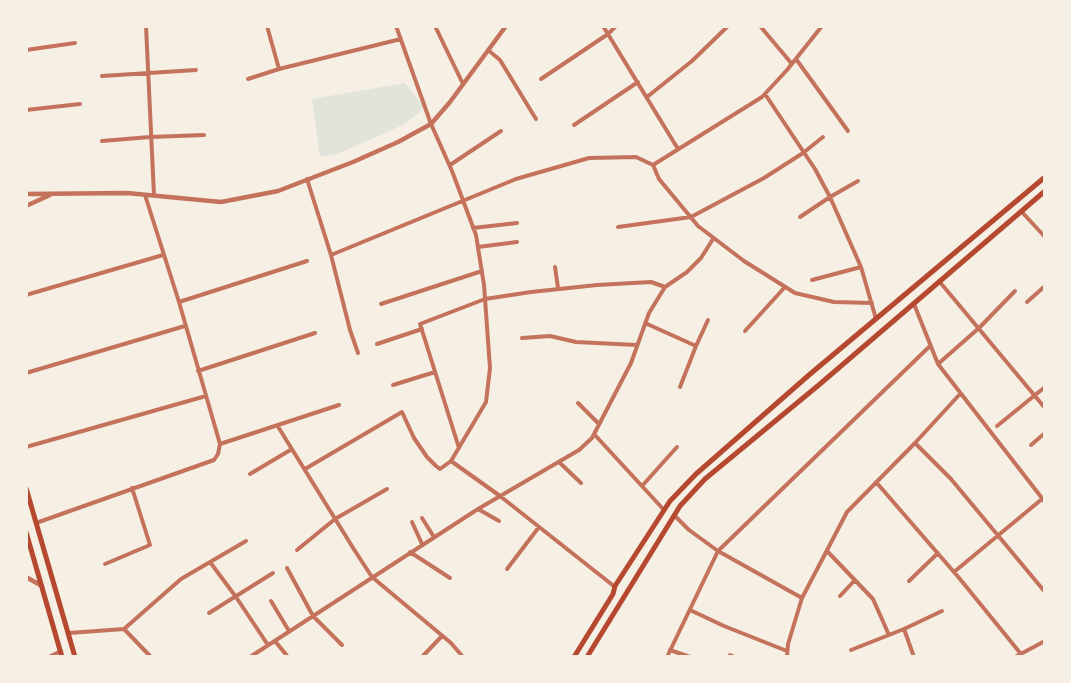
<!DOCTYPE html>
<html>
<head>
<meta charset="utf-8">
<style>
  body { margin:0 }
  #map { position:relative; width:1071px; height:683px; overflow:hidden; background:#f6efe4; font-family:Helvetica,sans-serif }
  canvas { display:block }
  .frame { position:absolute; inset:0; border:28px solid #f6efe4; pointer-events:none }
</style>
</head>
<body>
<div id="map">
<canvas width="1071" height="683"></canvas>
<div class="frame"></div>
</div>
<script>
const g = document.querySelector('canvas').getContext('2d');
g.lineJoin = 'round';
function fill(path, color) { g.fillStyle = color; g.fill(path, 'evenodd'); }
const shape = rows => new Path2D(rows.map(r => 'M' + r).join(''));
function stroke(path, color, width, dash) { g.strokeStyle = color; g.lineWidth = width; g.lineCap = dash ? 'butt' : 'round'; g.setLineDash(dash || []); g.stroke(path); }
fill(shape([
  [405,83,425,108,403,125,337,154,320,157,312,99]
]), '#e2e4dc');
stroke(shape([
  [146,26,154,195],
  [267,26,279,69],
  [396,26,431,124,452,171,476,235,484,285,490,368,486,402,451,461,500,496,615,587],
  [435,26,463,84],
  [603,26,678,149],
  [760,26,792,64],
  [26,50,75,43],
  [488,50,500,60,536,119],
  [796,59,848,131],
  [102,76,196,70],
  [248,79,279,69,401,39],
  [541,79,608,34,616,26],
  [765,94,815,169,830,197,861,267,876,319],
  [647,97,692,61,728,26],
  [26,110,80,104],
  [574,125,638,82],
  [102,141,150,137,204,135],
  [450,165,501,131],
  [653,165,762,97,787,70,822,26],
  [307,179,331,255,350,330,358,353],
  [1021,211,1045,237],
  [800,217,830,197,858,181],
  [618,227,691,217,764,178,803,153,823,137],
  [473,228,517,223],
  [478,247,517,242],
  [331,255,516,179,589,158,636,157,653,165,659,179,698,226,744,261,795,293,834,302,872,303],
  [555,267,558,288],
  [812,280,861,267],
  [939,281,1045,408],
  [26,295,163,255],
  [179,302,307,261],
  [1027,302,1045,286],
  [381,304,482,271],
  [914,304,938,364,1045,502],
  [645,323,696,346,680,387],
  [745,331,785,287],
  [522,338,550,336,576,342,637,345],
  [377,344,422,329],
  [696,346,708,320],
  [938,364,979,328,1015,291],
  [198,371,315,333],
  [26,373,185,326],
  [393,385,435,372],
  [578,403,599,424],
  [277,425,355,551,372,577,451,643,463,657],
  [997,426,1045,387],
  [594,434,664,510],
  [915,443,951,479,1045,592],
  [220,444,339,405],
  [1031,445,1045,433],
  [26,447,206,396],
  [459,448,420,324,485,299,531,292,597,285,651,282,665,287],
  [559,462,581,483],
  [305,469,402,412,414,438,427,457,436,466,440,469,451,461],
  [250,474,292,449],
  [876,482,960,579,1021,654],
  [642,486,677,447],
  [478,509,499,521],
  [674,515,689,530,718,551,802,598],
  [422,518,434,537],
  [412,522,422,544],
  [36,523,214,460,218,454,220,444,179,302,145,195],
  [297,550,335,519,387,489],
  [827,551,873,599,889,635],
  [410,552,450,578],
  [210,562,236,597,268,645],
  [105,564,150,545,132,488],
  [287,568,313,616,342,645],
  [507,569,539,527],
  [954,572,1042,499],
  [909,581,938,553],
  [840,596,855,580],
  [271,601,289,631],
  [690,610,724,626,787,651],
  [209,613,273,573],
  [124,629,181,579,246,541],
  [904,629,914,657],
  [69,633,124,629,151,657],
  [275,641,288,657],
  [670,650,690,657],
  [851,650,904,629,942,611],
  [49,657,61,651],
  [250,657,478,509,579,450,592,438,631,363,649,313,665,287,687,272,701,258,713,239],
  [422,657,442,636],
  [667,657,718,551,930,346],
  [730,657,730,655,735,657],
  [787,657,788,644,802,598,847,512,915,443,960,394],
  [1015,657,1045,641]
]), '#c5725c', 4);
stroke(shape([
  [26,194,127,193,221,202,278,191,353,162,398,142,431,124,450,102,506,26],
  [26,206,50,195],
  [26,577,42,586]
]), '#c5725c', 4.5);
stroke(shape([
  [26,488,75,657],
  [26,532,62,657],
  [574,657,613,594,615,586,670,501,696,474,809,375,1045,177],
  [587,657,680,506,705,479,820,384,1045,191]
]), '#b5482f', 5);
</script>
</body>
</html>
